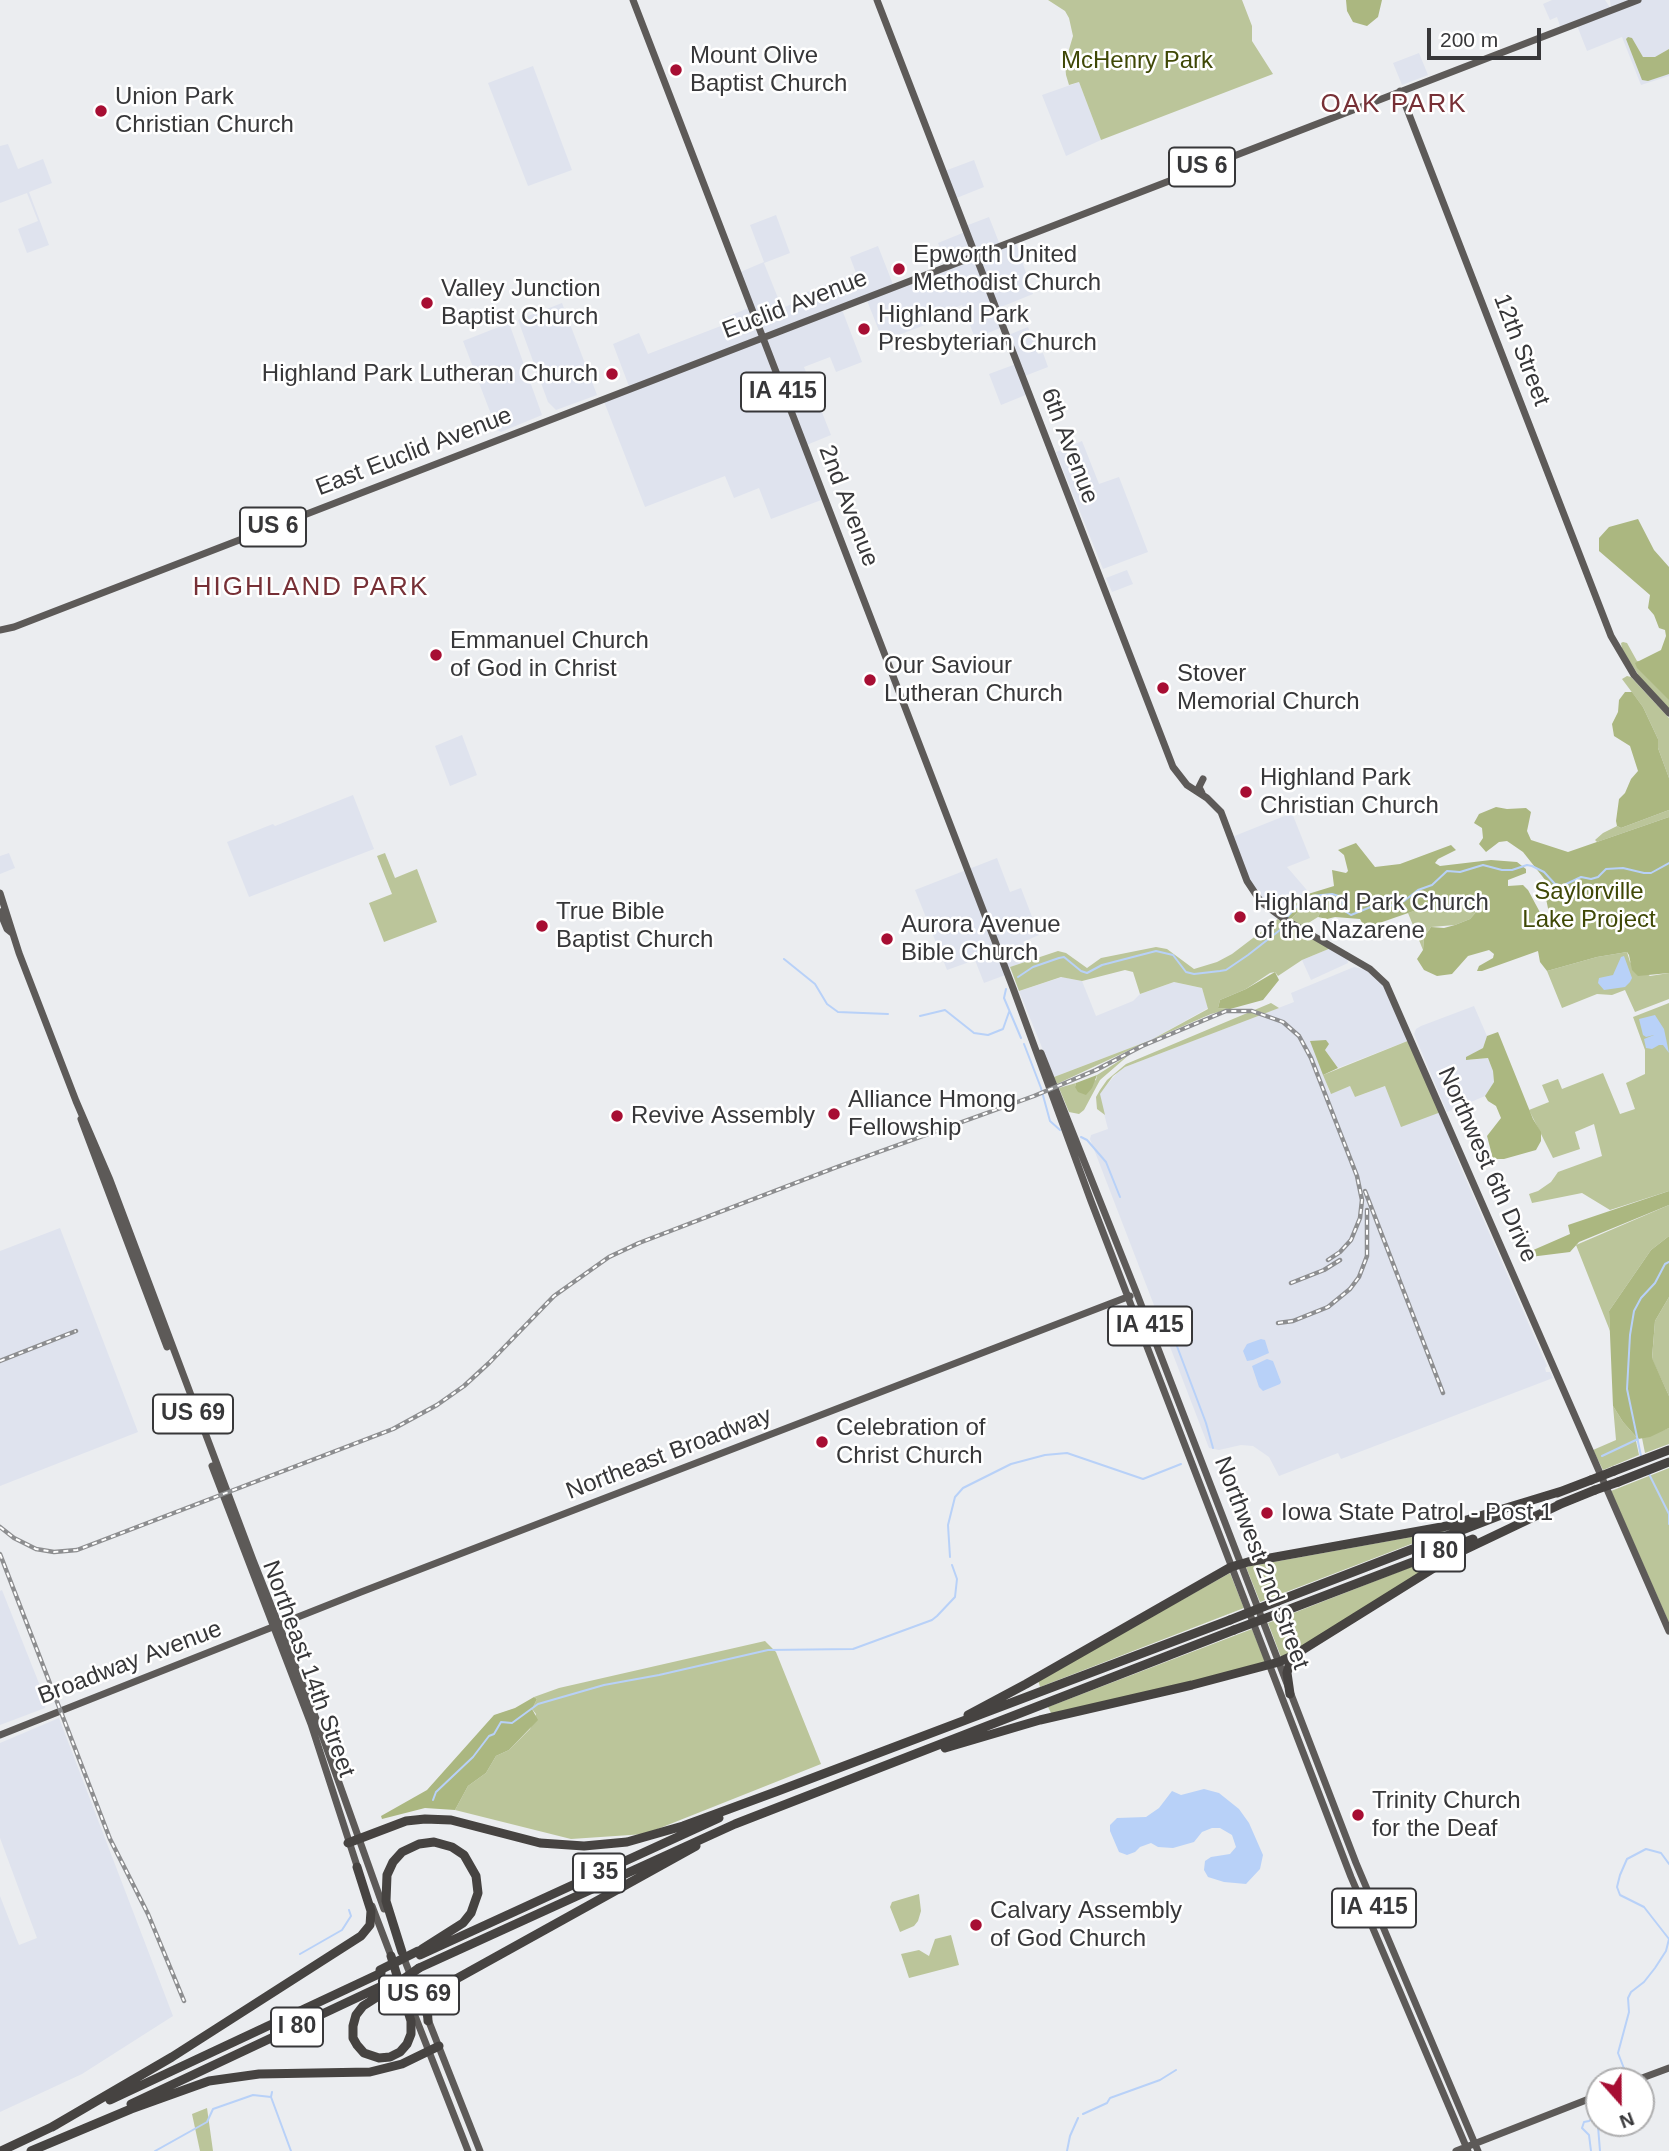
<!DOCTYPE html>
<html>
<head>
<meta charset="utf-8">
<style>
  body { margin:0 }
  #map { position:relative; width:1669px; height:2151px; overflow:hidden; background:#ebedf0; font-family:Helvetica,sans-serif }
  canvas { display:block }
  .north { position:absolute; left:1585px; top:2067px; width:70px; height:70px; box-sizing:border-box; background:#fff; border:2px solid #afafb0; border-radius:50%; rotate:159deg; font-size:19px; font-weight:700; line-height:28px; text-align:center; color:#373739 }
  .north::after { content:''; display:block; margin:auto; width:24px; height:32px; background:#a70e33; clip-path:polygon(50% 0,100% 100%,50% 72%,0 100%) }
  .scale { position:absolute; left:1427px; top:28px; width:114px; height:32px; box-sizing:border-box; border:4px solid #373739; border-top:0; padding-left:9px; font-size:21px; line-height:24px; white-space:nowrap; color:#373739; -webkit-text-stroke:5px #fff; paint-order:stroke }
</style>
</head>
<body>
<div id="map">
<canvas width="1669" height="2151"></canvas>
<div class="north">N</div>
<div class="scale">200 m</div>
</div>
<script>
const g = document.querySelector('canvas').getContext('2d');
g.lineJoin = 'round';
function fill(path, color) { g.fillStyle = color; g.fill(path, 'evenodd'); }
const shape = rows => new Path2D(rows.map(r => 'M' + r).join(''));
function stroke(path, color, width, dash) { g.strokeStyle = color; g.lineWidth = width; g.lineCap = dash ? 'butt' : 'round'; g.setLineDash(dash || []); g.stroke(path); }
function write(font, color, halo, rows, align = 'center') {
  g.font = font + ' Helvetica,sans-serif'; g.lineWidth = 5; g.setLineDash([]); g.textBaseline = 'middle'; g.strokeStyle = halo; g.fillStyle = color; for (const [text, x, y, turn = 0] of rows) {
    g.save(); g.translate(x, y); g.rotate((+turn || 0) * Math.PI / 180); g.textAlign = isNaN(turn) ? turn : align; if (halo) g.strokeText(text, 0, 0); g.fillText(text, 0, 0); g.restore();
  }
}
fill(shape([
  [1552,0,1605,0,1611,9,1610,0,1669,0,1669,76,1641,85,1622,37,1587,51,1576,23,1561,29,1557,17,1550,20,1543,4],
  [1419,53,1428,75,1402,85,1393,63],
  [533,66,572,170,528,186,488,83],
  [1079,82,1101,140,1066,156,1042,95],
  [8,144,18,169,43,159,52,183,29,192,49,245,27,253,18,229,38,221,27,193,0,203,0,146],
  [974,160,984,187,954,199,942,172],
  [776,215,790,253,764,263,782,308,807,298,805,293,856,273,850,257,878,246,894,287,948,266,938,243,965,232,963,227,989,217,1000,245,1015,240,1033,294,996,309,1003,327,975,338,962,305,936,315,938,320,883,341,866,298,841,307,862,362,836,372,830,357,804,367,831,435,804,446,824,499,771,519,759,488,734,498,725,476,645,507,603,399,630,389,613,344,639,333,648,354,726,324,724,318,751,307,738,273,764,262,750,225],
  [562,303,597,395,556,410,548,402,518,320],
  [509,323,542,415,501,432,497,430,463,341],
  [1028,327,1038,354,1043,353,1048,367,1022,377,1028,394,1001,405,989,374,1016,364,1006,336],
  [1082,441,1099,484,1119,477,1148,552,1103,569,1056,452],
  [1127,570,1133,584,1112,592,1106,578],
  [462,735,477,775,450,786,435,746],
  [353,795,374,849,249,897,227,842,273,824,275,826],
  [1292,813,1310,858,1287,867,1312,896,1284,919,1256,897,1232,837],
  [9,853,15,868,0,874,0,856],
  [997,858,1010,892,1021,888,1039,935,1023,942,1030,960,1006,969,1008,974,984,983,975,960,947,970,915,890],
  [1331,948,1347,958,1348,963,1311,980,1302,960],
  [1354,967,1367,970,1385,985,1410,1040,1338,1068,1325,1050,1311,1041,1330,1093,1350,1086,1355,1097,1385,1086,1441,1112,1455,1143,1451,1145,1547,1366,1545,1368,1546,1372,1550,1372,1553,1378,1341,1459,1338,1453,1279,1476,1269,1457,1253,1446,1241,1445,1219,1450,1209,1448,1090,1139,1091,1135,1108,1129,1099,1094,1117,1073,1125,1067,1294,1002,1291,993],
  [1062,977,1082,981,1096,1016,1133,1001,1140,994,1174,982,1202,988,1208,1008,1151,1040,1054,1077,1019,991],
  [1474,1006,1487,1036,1483,1048,1467,1057,1470,1060,1488,1058,1493,1071,1494,1082,1485,1096,1447,1112,1414,1034,1416,1029,1421,1026],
  [60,1228,138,1432,0,1486,0,1251],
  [2,1590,46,1701,45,1708,0,1725,0,1591],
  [59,1718,173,2016,82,2074,0,2112,0,1896,19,1945,37,1938,0,1838,0,1743]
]), '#dfe3ee');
fill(shape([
  [1048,0,1242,0,1252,26,1252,41,1273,74,1101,140,1079,82,1069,85,1066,75,1065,63,1073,36,1069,18,1065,11],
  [1623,642,1627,643,1637,661,1669,665,1669,709,1643,682,1630,662,1622,649,1621,643],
  [1627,676,1631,677,1669,718,1669,778,1658,748,1658,739,1643,707,1622,679],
  [1669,810,1669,817,1597,842,1595,840,1603,833,1617,826,1621,828],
  [385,853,395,878,417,869,437,922,384,942,369,903,392,894,377,856],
  [1459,895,1477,902,1477,911,1470,919,1455,925,1431,927,1424,937,1423,950,1408,913],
  [1334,896,1341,898,1339,905,1321,911,1318,917,1302,927,1290,920,1307,902],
  [1278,919,1331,948,1302,960,1278,976,1275,972,1270,973,1246,989,1220,1000,1218,1008,1230,1009,1211,1014,1151,1040,1057,1084,1054,1077,1151,1040,1208,1009,1202,988,1174,982,1140,994,1133,972,1125,970,1082,981,1061,977,1019,991,1010,967,1058,951,1066,953,1087,968,1101,958,1156,947,1167,949,1194,969,1217,962,1232,954],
  [1627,952,1630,962,1650,976,1669,973,1669,999,1635,1012,1625,990,1612,995,1597,994,1562,1008,1547,971,1597,957],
  [1271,1003,1279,1008,1125,1067,1113,1076,1100,1094,1105,1115,1097,1109,1096,1097,1100,1090,1107,1080,1126,1064],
  [1669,1003,1669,1191,1610,1210,1582,1193,1532,1203,1529,1194,1538,1191,1551,1182,1558,1172,1602,1156,1594,1124,1575,1132,1580,1149,1553,1158,1529,1110,1549,1102,1542,1085,1558,1079,1562,1089,1603,1073,1620,1114,1635,1109,1626,1083,1645,1074,1645,1050,1633,1017],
  [1410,1040,1441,1112,1401,1127,1385,1086,1355,1097,1350,1086,1331,1094,1323,1075],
  [1130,1054,1100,1080,1084,1110,1079,1114,1069,1112,1059,1088,1076,1083,1075,1087,1096,1080,1097,1075],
  [1669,1205,1669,1236,1651,1250,1609,1311,1610,1331,1576,1245],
  [1669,1297,1669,1396,1652,1359,1655,1321],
  [1613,1406,1623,1422,1638,1439,1636,1441,1639,1455,1603,1470,1593,1450,1616,1440],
  [1669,1428,1669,1444,1645,1453,1642,1438],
  [1669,1468,1669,1623,1611,1491],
  [1458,1526,1260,1602,1246,1567,1411,1537],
  [1457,1549,1294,1652,1281,1657,1268,1623],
  [1230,1573,1244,1608,1040,1687,1038,1680],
  [1252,1629,1266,1664,1052,1715,1048,1707],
  [765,1641,776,1652,821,1764,645,1834,571,1839,455,1810,468,1786,486,1773,496,1756,509,1750,530,1729,536,1714,532,1709,537,1699,534,1697,559,1688],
  [919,1894,921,1911,918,1921,914,1926,900,1932,890,1907,892,1902],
  [951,1935,959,1965,909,1978,901,1954,919,1950,929,1956,935,1939],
  [207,2108,213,2151,200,2151,192,2114]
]), '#bbc59a');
fill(shape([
  [1346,0,1382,0,1378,17,1367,26,1353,22,1347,11],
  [1628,37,1632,38,1643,57,1655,57,1669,49,1669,74,1648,81,1642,80,1626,39],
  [1638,519,1654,550,1669,567,1669,700,1637,668,1635,663,1661,650,1666,636,1665,630,1659,628,1654,615,1648,608,1650,595,1599,551,1599,538,1609,527],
  [1625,692,1632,692,1643,707,1658,739,1658,748,1669,778,1669,810,1621,828,1617,826,1616,821,1619,799,1625,793,1631,779,1638,771,1630,746,1614,736,1612,724,1618,712,1619,700],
  [1496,807,1507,809,1526,808,1531,812,1527,831,1531,840,1568,852,1669,817,1669,973,1638,976,1632,970,1629,955,1627,952,1597,957,1547,971,1540,962,1538,951,1482,971,1477,971,1479,966,1493,958,1494,954,1489,950,1468,956,1452,974,1437,976,1424,970,1417,959,1423,950,1424,937,1431,927,1444,928,1455,925,1470,919,1477,911,1477,902,1460,895,1365,928,1360,919,1335,917,1327,919,1318,917,1321,911,1339,904,1340,898,1334,896,1307,902,1290,920,1282,915,1308,894,1334,886,1332,870,1346,873,1348,871,1344,855,1338,850,1356,843,1375,867,1400,864,1451,845,1456,850,1438,859,1435,863,1440,866,1491,860,1517,862,1526,869,1526,873,1508,880,1508,886,1523,885,1528,890,1543,918,1548,916,1549,913,1545,894,1546,881,1523,852,1507,841,1499,842,1486,852,1479,844,1483,838,1482,828,1474,823,1479,814],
  [1275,972,1279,980,1263,1000,1230,1009,1218,1008,1220,1000,1246,989],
  [1498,1032,1533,1119,1541,1132,1541,1141,1536,1150,1504,1159,1493,1159,1487,1136,1501,1118,1496,1106,1488,1101,1485,1096,1494,1082,1493,1071,1488,1058,1466,1060,1466,1057,1483,1048,1487,1036],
  [1326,1040,1329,1044,1325,1050,1338,1068,1323,1075,1310,1041],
  [1097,1075,1092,1088,1086,1095,1078,1092,1075,1087,1076,1083],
  [1669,1191,1669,1205,1579,1242,1570,1252,1530,1257,1531,1251,1570,1234,1568,1225],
  [1669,1236,1669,1297,1655,1321,1652,1358,1669,1396,1669,1428,1650,1437,1638,1439,1623,1422,1613,1406,1609,1311,1651,1250],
  [534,1697,537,1699,532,1709,538,1720,509,1750,496,1756,486,1773,468,1786,455,1810,425,1808,382,1819,381,1816,427,1790,494,1715,515,1708]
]), '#abb780');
fill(shape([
  [1624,956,1632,978,1630,982,1625,987,1604,990,1598,983,1599,978,1613,975,1621,957],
  [1655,1015,1664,1029,1669,1053,1663,1045,1659,1045,1652,1049,1646,1048,1644,1039,1654,1035,1646,1037,1643,1035,1639,1019],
  [1261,1339,1265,1340,1269,1353,1253,1360,1247,1361,1243,1351,1247,1344],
  [1267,1359,1273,1361,1281,1382,1280,1384,1263,1391,1259,1387,1252,1366],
  [1204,1789,1219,1793,1239,1809,1249,1823,1263,1855,1260,1869,1246,1884,1224,1882,1208,1877,1204,1870,1205,1861,1211,1857,1230,1854,1236,1847,1232,1835,1220,1828,1212,1828,1202,1832,1194,1842,1173,1848,1158,1847,1151,1843,1140,1847,1135,1852,1127,1855,1119,1852,1110,1831,1110,1825,1117,1818,1146,1817,1159,1808,1172,1791,1181,1795]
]), '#b8d1f8');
stroke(shape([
  [1287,917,1303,900,1312,896,1332,894,1342,897,1343,910,1351,915,1373,906,1387,907,1404,901,1418,890,1432,885,1447,871,1460,872,1483,865,1502,870,1512,870,1527,865,1532,866,1544,872,1555,884,1562,886,1581,877,1591,879,1598,877,1606,869,1623,868,1644,873,1651,873,1669,863],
  [784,959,815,984,827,1004,838,1012,888,1014],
  [1018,977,1033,967,1059,958,1064,957,1081,971,1087,973,1102,965,1156,951,1173,955,1186,972,1194,974,1220,971,1226,970,1248,955,1280,930,1283,924],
  [1006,989,1004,998,1021,1038],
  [920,1016,945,1010,974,1033,988,1035,1003,1029,1009,1012],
  [1024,1044,1041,1088,1050,1121,1060,1130],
  [1081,1137,1087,1140,1106,1162,1120,1197],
  [1172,1333,1206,1423,1213,1448],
  [1602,1456,1638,1439],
  [1641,1456,1627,1389,1630,1335,1634,1311,1641,1298,1655,1283,1665,1264,1669,1262],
  [1649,1474,1669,1514,1669,1524],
  [950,1557,948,1525,955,1497,963,1488,1011,1464,1045,1455,1067,1453,1143,1479,1181,1464],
  [433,1800,436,1792,473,1757,489,1736,494,1734,501,1722,512,1723,538,1704,604,1685,659,1675,768,1650,853,1649,932,1620,937,1616,955,1597,957,1579,952,1565],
  [300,1954,342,1930,351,1916,349,1910],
  [1621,2081,1625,2071,1618,2053,1629,2012,1628,1998,1631,1992,1644,1982,1655,1968,1666,1951,1669,1939,1644,1907,1620,1895,1617,1887,1620,1875,1627,1859,1646,1849,1661,1853,1669,1864],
  [272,2092,271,2097,291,2151],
  [1083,2114,1107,2103,1110,2098,1160,2080,1176,2070],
  [1597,2114,1600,2151],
  [155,2151,207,2122,213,2109,253,2095,271,2097],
  [1067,2151,1070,2136,1078,2118],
  [1591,2151,1589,2135,1582,2128,1584,2122,1589,2121,1599,2113]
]), '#b8d1f8', 2);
stroke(shape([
  [633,0,1013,988,1091,1201,1351,1877,1468,2151],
  [877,0,1173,767,1187,785,1207,798,1221,812,1247,881,1261,902,1284,919,1370,969,1386,984,1669,1631],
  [1400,91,1611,636,1634,675,1669,713],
  [0,630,14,627,1638,0],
  [1202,793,1199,787,1203,779],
  [0,893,19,953,76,1101,110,1180,253,1560,317,1721,384,1909],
  [0,912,7,929,12,933],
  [1041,1053,1137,1294,1356,1863,1478,2151],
  [81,1119,167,1347],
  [212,1466,311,1724,358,1869],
  [0,1735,361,1592,1130,1296],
  [372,1906,393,1961],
  [403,1956,480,2151],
  [408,1998,468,2151],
  [1634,2081,1669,2068],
  [1456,2151,1599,2095]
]), '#5d5a58', 7);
stroke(shape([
  [1614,1471,1669,1450],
  [1618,1482,1669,1462],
  [1557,1493,1591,1480],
  [1558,1505,1595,1490],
  [1278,1601,1501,1515],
  [1282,1612,1473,1539],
  [1290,1694,1287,1673,1290,1662,1296,1656],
  [968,1715,1026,1684,1231,1567,1248,1562,1447,1526,1562,1491],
  [945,1748,1040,1720,1192,1685,1279,1662,1296,1654,1458,1553,1563,1503],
  [348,1843,406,1821,425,1819,451,1820,540,1843,584,1846,627,1842,683,1826,778,1791,1230,1620],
  [402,1952,386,1901,387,1875,393,1862,402,1852,419,1844,434,1842,452,1847,464,1855,476,1876,478,1893,471,1913,463,1923,422,1949],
  [420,1955,719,1818],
  [419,1968,735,1824,1234,1630],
  [388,1990,363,2006,356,2015,353,2026,353,2038,357,2045,364,2053,379,2058,390,2057,400,2052,407,2044,411,2034,411,2021,391,1956],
  [428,2021,427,2004,438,1989,696,1846],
  [110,2100,381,1973],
  [131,2104,386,1984],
  [52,2127,172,2057,361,1936,370,1925,371,1911,357,1867],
  [1,2151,56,2125],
  [31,2151,131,2109,209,2081,259,2074,370,2072,402,2064,439,2046]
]), '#464341', 9);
const rail = shape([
  [1365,1191,1443,1393],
  [1291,1283,1324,1270,1340,1260],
  [1278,1323,1293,1321,1328,1307,1350,1289,1359,1277,1367,1256,1367,1210],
  [0,1361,76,1331],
  [0,1527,14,1538,36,1549,54,1552,77,1550,393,1429,437,1405,464,1386,489,1363,554,1296,609,1257,639,1243,837,1167,1034,1096,1096,1070,1142,1046,1226,1011,1252,1011,1283,1022,1299,1036,1311,1058,1357,1176,1362,1200,1360,1218,1351,1240,1340,1252,1328,1260],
  [0,1554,110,1839,148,1914,184,2001]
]);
stroke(rail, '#8d8e90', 4.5);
stroke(rail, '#fff', 2, [5]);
stroke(shape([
  [1591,1480,1614,1471],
  [1595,1490,1618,1482],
  [1230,1620,1278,1601],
  [1234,1630,1282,1612],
  [380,1970,418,1951],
  [388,1990,419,1968]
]), '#464341', 9);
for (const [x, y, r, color] of [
  [676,70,7,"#a70e33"],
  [101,111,7,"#a70e33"],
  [899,269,7,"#a70e33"],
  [427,303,7,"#a70e33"],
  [864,329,7,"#a70e33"],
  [612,374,7,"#a70e33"],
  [436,655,7,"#a70e33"],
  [870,680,7,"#a70e33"],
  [1163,688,7,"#a70e33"],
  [1246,792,7,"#a70e33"],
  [1240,917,7,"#a70e33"],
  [542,926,7,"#a70e33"],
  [887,939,7,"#a70e33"],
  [834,1114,7,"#a70e33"],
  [617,1116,7,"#a70e33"],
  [822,1442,7,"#a70e33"],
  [1267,1513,7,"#a70e33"],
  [1358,1815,7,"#a70e33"],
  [976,1925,7,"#a70e33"]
]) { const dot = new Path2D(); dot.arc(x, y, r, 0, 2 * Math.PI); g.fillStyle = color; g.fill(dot); stroke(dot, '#fff', 2.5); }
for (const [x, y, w] of [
  [1202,167,66],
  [783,392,84],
  [273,527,66],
  [1150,1326,84],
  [193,1414,80],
  [1439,1552,52],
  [599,1873,52],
  [1374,1908,84],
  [419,1995,80],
  [297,2027,52]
]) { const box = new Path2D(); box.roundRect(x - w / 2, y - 19.5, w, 39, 5); g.fillStyle = '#fff'; g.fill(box); stroke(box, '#373739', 2); }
write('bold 23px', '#373739', null, [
  ["US 6",1202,167],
  ["IA 415",783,392],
  ["US 6",273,527],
  ["IA 415",1150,1326],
  ["US 69",193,1414],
  ["I 80",1439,1552],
  ["I 35",599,1873],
  ["IA 415",1374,1908],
  ["US 69",419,1995],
  ["I 80",297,2027]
]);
write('24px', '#373739', '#fff', [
  ["Mount Olive",690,56],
  ["Baptist Church",690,84],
  ["Union Park",115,97],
  ["Christian Church",115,125],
  ["Epworth United",913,255],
  ["Methodist Church",913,283],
  ["Valley Junction",441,289],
  ["Baptist Church",441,317],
  ["Highland Park",878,315],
  ["Presbyterian Church",878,343],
  ["Highland Park Lutheran Church",598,374,"right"],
  ["Emmanuel Church",450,641],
  ["of God in Christ",450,669],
  ["Our Saviour",884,666],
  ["Lutheran Church",884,694],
  ["Stover",1177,674],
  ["Memorial Church",1177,702],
  ["Highland Park",1260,778],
  ["Christian Church",1260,806],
  ["Highland Park Church",1254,903],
  ["of the Nazarene",1254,931],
  ["True Bible",556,912],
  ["Baptist Church",556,940],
  ["Aurora Avenue",901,925],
  ["Bible Church",901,953],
  ["Alliance Hmong",848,1100],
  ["Fellowship",848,1128],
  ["Revive Assembly",631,1116],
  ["Celebration of",836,1428],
  ["Christ Church",836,1456],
  ["Iowa State Patrol - Post 1",1281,1513],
  ["Trinity Church",1372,1801],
  ["for the Deaf",1372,1829],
  ["Calvary Assembly",990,1911],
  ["of God Church",990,1939]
], 'left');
write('24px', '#3f4806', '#fff', [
  ["McHenry Park",1137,61],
  ["Saylorville",1589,892],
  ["Lake Project",1589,920]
]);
write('24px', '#373739', '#fff', [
  ["Euclid Avenue",795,305,-21],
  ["12th Street",1521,350,69],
  ["6th Avenue",1069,446,69],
  ["East Euclid Avenue",414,452,-21],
  ["2nd Avenue",848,506,69],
  ["Northwest 6th Drive",1487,1165,66],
  ["Northeast Broadway",669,1454,-21],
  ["Northwest 2nd Street",1261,1563,69],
  ["Broadway Avenue",130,1663,-21],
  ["Northeast 14th Street",308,1669,70]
]);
g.letterSpacing = '2px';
write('26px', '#773036', '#fff', [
  ["OAK PARK",1394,105],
  ["HIGHLAND PARK",311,588]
]);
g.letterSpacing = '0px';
</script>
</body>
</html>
